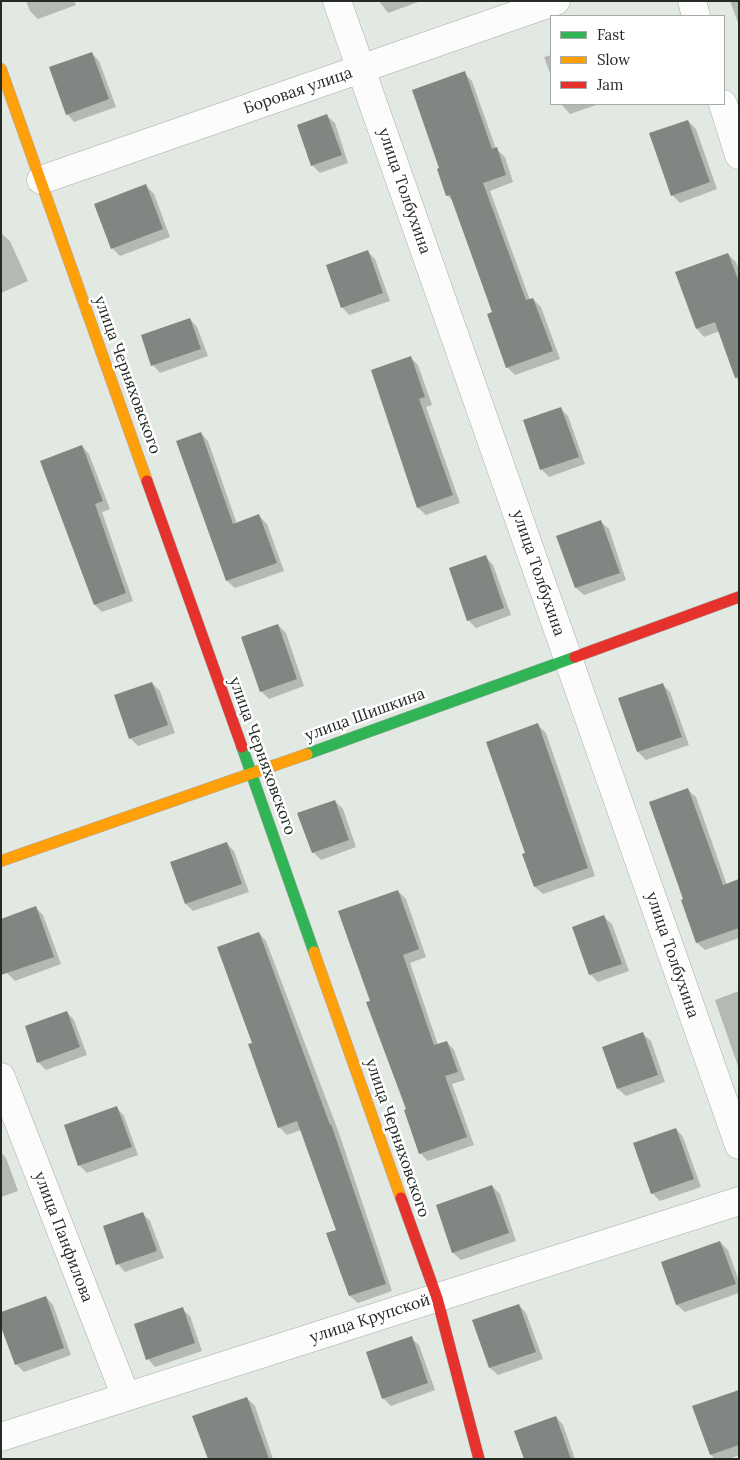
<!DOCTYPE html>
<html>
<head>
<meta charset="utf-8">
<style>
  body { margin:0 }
  #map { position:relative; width:740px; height:1460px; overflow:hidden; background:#e2e8e2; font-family:Lora,serif }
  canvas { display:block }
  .frame { position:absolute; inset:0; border:2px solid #262a25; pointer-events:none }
  .legend { position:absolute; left:550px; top:15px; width:175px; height:90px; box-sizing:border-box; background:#fff; border:1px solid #a8aaa8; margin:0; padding:6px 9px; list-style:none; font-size:15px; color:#262a25 }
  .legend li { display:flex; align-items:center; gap:10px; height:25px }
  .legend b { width:25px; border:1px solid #a8aaa8 }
</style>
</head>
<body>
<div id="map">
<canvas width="740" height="1460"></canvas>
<div class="frame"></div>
<ul class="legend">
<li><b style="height:6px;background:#30b455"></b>Fast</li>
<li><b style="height:6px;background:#ff9f0a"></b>Slow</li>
<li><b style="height:6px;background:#e5322d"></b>Jam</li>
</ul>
</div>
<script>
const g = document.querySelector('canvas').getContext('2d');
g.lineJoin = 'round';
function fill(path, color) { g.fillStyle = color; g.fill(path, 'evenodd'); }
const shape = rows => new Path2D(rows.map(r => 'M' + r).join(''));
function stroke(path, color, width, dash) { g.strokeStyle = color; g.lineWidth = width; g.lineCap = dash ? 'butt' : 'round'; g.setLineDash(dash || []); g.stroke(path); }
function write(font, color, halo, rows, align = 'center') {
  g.font = font + ' Lora,serif'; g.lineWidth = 5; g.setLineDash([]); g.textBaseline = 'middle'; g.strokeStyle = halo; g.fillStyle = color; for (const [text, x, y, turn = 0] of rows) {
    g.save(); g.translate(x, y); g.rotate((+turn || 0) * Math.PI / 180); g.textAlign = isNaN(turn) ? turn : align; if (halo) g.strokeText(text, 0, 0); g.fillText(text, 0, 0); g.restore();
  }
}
fill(shape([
  [26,1,74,1,76,5,38,19,30,11],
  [379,1,421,1,388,13],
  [730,1,739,1,739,25],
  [92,53,99,61,116,107,74,122,67,114],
  [551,55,551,76,544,57],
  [464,73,472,81,496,149,505,157,513,182,490,191,530,300,533,299,541,307,560,359,515,375,507,367,493,313,453,201,447,195,441,168],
  [561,104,599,104,570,114],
  [327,116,335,123,348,163,320,173,312,165],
  [688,121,696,129,717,189,680,203,672,195],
  [146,186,154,194,170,237,120,256,112,248],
  [1,233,10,241,28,281,1,293],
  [368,252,375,259,390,301,349,315,342,307],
  [728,254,736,262,739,270,739,384,720,331,704,337,697,329,677,272],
  [190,319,197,327,208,356,160,373,153,365],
  [410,357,418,365,432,405,426,407,460,503,426,515,418,508,373,371],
  [560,408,568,416,585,464,549,477,541,469],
  [201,433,208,441,237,524,259,516,267,524,284,571,235,588,227,581],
  [82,446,89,454,110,509,102,512,133,601,102,612,95,605],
  [601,522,609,529,626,580,584,595,576,588,558,537],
  [486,557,493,565,511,615,476,628,468,620],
  [278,625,286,633,304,686,269,699,261,691],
  [152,683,160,691,175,733,138,746,130,738],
  [662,684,670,692,689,745,646,760,638,752,620,699],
  [538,725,546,733,595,876,543,894,535,887,527,854],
  [688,790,696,797,727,885,739,886,739,938,705,950,697,943,685,900],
  [335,801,343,809,356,847,321,860,313,852],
  [226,843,234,851,249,892,193,911,186,904],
  [398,891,406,899,426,957,410,963,438,1045,447,1042,454,1050,465,1080,452,1084,474,1145,428,1161,420,1153,372,1002],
  [36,908,43,915,61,964,15,981,7,973],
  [604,917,612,924,629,971,598,982,590,974],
  [259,933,266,941,339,1133,392,1291,358,1303,350,1296,337,1230,301,1130,287,1135,279,1127,253,1044],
  [739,991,739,1069,715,1000],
  [67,1012,74,1020,87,1055,46,1070,38,1062],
  [643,1034,651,1041,665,1082,626,1096,618,1089],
  [117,1108,124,1116,138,1155,87,1173,79,1165],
  [676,1129,683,1137,701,1187,660,1201,652,1193],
  [1,1152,6,1158,18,1191,1,1197],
  [492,1186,500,1194,516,1241,461,1260,453,1253,437,1206],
  [142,1213,150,1221,164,1258,125,1272,118,1264],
  [720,1242,728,1250,739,1281,739,1293,685,1312,677,1305,662,1262],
  [46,1297,53,1305,71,1355,24,1372,16,1364],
  [519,1305,526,1313,543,1359,498,1375,490,1368],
  [182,1309,190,1316,202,1351,155,1367,148,1359],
  [411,1338,419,1345,435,1390,391,1406,383,1398],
  [739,1394,739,1455,729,1459,715,1459,711,1455,694,1407],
  [247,1398,255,1406,273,1459,209,1459],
  [556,1417,563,1425,575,1459,525,1459]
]), '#0003');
fill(shape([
  [92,52,109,99,66,115,49,67],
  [465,71,492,149,497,147,506,175,483,183,526,300,533,298,553,351,506,368,487,314,492,312,450,195,446,196,437,169,439,168,412,90],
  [327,114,342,155,311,166,297,125],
  [688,120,710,182,671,196,649,133],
  [146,184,163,229,111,249,94,204],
  [368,250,383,293,341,308,326,265],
  [728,253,739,282,739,377,735,378,715,322,696,329,675,272],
  [190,318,201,349,151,366,141,335],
  [411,356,425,397,419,399,453,495,417,508,371,370],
  [561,407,579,457,540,470,523,420],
  [201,432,233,524,259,514,277,563,226,581,176,441],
  [82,445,103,501,95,504,126,593,94,605,40,461],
  [601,520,620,573,575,588,556,536],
  [486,555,504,608,467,621,449,568],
  [278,624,297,679,260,692,241,637],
  [152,682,168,725,129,739,114,695],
  [663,683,682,737,637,752,618,698],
  [538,723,588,868,534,887,522,854,525,853,486,742],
  [688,788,723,885,739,879,739,928,696,943,681,900,683,899,649,802],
  [335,800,349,840,312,853,297,813],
  [227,842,242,884,185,904,170,862],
  [398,890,419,949,403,955,434,1045,447,1041,458,1072,445,1076,467,1137,419,1154,404,1110,406,1109,366,1002,370,1001,338,911],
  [36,906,54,957,1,975,1,919],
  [604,915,622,964,589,975,572,927],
  [259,932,330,1125,331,1124,386,1284,349,1296,326,1233,336,1230,297,1121,278,1128,248,1044,252,1043,217,947],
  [67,1011,80,1047,37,1063,25,1026],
  [643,1032,658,1075,617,1089,602,1047],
  [117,1106,132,1147,78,1166,64,1125],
  [676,1128,694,1179,651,1194,633,1143],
  [492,1185,509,1233,452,1253,436,1205],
  [143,1212,157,1251,116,1265,103,1226],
  [720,1241,736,1284,676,1305,661,1262],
  [46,1296,64,1348,15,1365,1,1327,1,1312],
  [519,1304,536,1352,489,1368,472,1320],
  [183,1307,195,1343,146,1360,134,1324],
  [412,1336,428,1383,382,1399,366,1352],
  [739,1390,739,1445,710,1455,692,1406],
  [247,1397,269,1459,208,1459,192,1416],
  [556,1416,571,1459,524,1459,514,1431]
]), '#828682');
const street = shape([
  [337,1,739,1145],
  [692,1,696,16],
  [723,104,739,155],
  [41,180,556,1],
  [1,1077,126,1397],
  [1,1437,739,1201]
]);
const fast = shape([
  [242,747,314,952],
  [307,754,575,657]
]);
const slow = shape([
  [1,69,147,481],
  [1,861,307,754],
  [314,952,401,1198]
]);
const jam = shape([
  [147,481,242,747],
  [575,657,739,597],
  [401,1198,437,1298,479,1459]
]);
stroke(street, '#a7aba7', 29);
stroke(fast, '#a7aba7', 12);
stroke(slow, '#a7aba7', 12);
stroke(jam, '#a7aba7', 12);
stroke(street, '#fbfcfb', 28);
stroke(fast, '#30b455', 11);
stroke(slow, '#ff9f0a', 11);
stroke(jam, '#e5322d', 11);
write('16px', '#262a25', '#fff', [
  ["Боровая улица",298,91,-19],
  ["улица Толбухина",404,191,71],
  ["улица Черняховского",127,375,70],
  ["улица Толбухина",538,573,71],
  ["улица Шишкина",365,715,-20],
  ["улица Черняховского",262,756,70],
  ["улица Толбухина",672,955,71],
  ["улица Черняховского",397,1138,71],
  ["улица Панфилова",63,1237,69],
  ["улица Крупской",370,1319,-18]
]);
</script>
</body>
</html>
